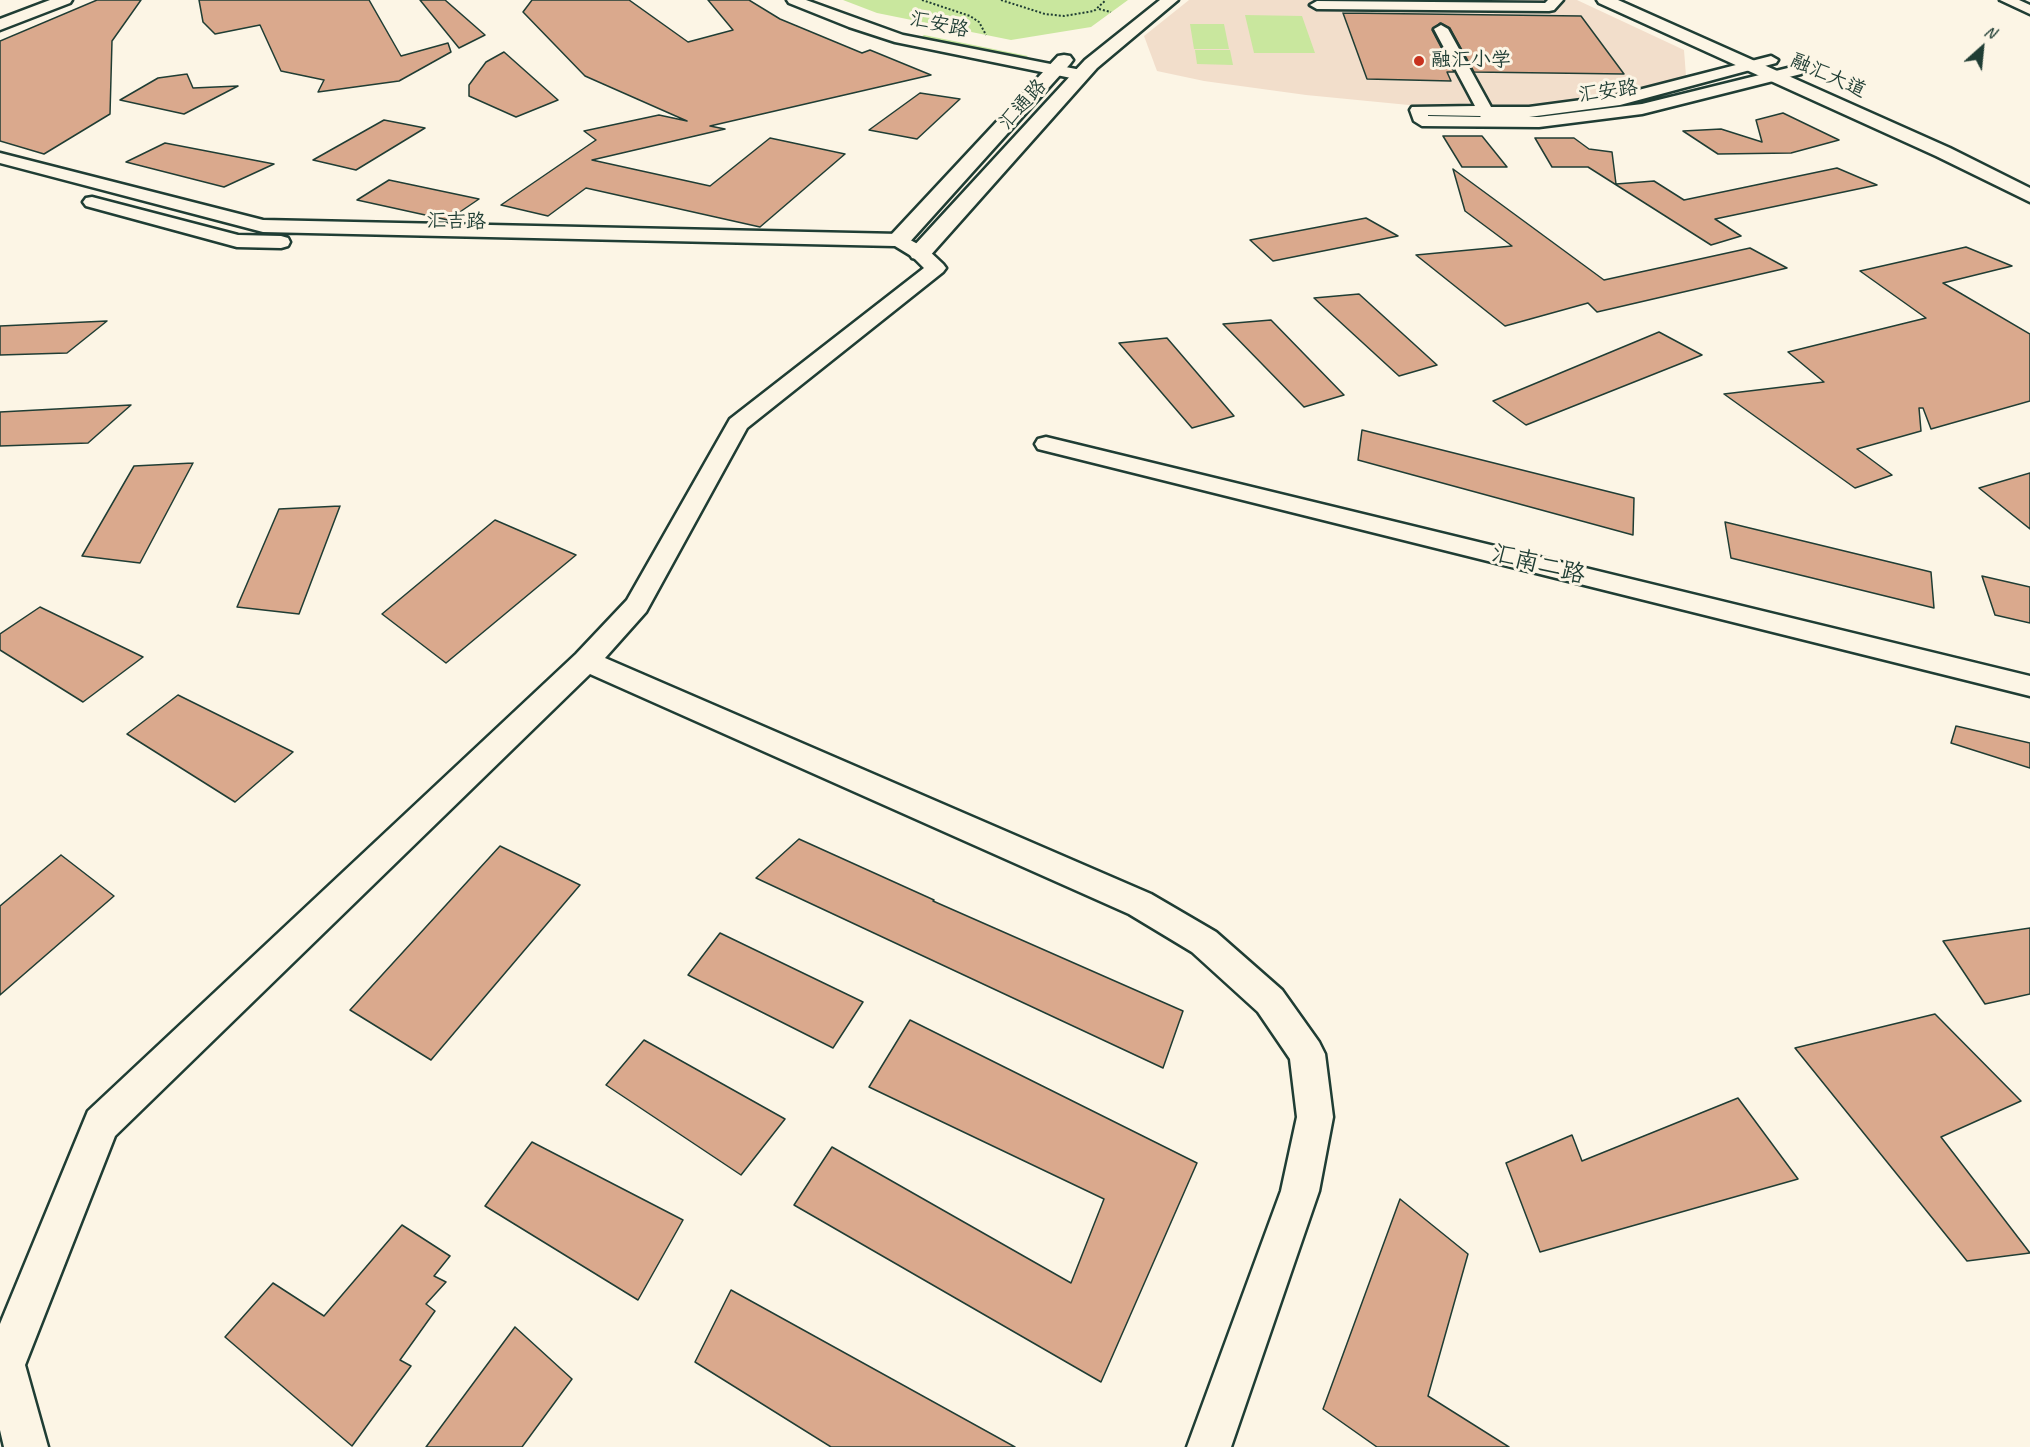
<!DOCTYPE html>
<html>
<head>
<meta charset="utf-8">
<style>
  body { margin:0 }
  #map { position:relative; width:2030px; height:1447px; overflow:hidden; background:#fcf5e5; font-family:Caveat,sans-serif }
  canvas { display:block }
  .north { position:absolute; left:1952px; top:18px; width:60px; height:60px; -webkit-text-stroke:4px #fcf5e5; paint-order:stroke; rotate:27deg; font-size:16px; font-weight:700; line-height:24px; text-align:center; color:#1f3d34 }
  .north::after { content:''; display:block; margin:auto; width:21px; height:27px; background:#1f3d34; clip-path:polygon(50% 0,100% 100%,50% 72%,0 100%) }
</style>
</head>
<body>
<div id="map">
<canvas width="2030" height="1447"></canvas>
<div class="north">N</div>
</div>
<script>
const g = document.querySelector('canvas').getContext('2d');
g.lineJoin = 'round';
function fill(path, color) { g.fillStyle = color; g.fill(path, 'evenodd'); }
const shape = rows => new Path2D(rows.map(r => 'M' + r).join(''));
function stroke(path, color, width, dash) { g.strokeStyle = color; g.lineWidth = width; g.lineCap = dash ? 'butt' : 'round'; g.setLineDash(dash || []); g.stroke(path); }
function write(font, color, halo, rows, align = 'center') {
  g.font = font + ' Caveat,"LXGW WenKai TC",sans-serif'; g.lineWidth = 6; g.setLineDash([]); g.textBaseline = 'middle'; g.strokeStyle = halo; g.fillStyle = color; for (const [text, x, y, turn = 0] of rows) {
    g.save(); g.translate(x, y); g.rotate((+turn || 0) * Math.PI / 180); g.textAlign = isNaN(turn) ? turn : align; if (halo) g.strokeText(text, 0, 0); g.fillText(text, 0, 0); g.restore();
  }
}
fill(shape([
  [1189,0,1577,0,1684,50,1686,76,1614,97,1526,107,1419,106,1306,95,1204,81,1157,71,1144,36]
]), '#f2decb');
fill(shape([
  [843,0,1128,0,1091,27,1011,40,877,13],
  [1245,15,1302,16,1315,53,1254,53],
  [1190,24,1224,24,1229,49,1194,49],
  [924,35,1028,56,1024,59,920,38],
  [1195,50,1230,50,1233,65,1197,64]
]), '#c9e79e');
const building = shape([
  [97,0,141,0,112,41,110,114,44,154,0,141,0,41,97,0],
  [199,0,369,0,401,56,448,43,451,52,399,81,318,92,324,80,281,71,260,25,215,34,203,22,199,0],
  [420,0,445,0,485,35,459,48,420,0],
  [532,0,629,0,688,42,733,30,708,0,749,0,780,19,862,53,870,50,931,75,710,126,725,129,592,160,710,186,770,138,845,154,760,227,586,188,548,216,501,205,596,140,584,131,659,115,687,121,585,76,523,12,532,0],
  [1343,13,1581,16,1624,74,1474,72,1450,28,1440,23,1432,30,1454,72,1447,72,1451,81,1367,79,1343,13],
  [504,52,558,100,516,117,469,96,469,85,486,62,504,52],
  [187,74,193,88,238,86,184,114,120,100,158,78,187,74],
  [920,93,960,99,917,139,869,130,920,93],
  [1783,113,1839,140,1791,153,1718,154,1683,131,1721,129,1762,142,1756,120,1783,113],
  [384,120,425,128,356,170,313,160,384,120],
  [1443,136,1482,136,1507,167,1462,167,1443,136],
  [1535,138,1574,138,1589,149,1612,152,1616,184,1654,181,1684,200,1837,168,1877,185,1715,219,1741,236,1711,245,1588,167,1552,167,1535,138],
  [165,143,274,164,224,187,126,162,165,143],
  [1453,169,1604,280,1750,248,1787,268,1597,312,1588,303,1505,326,1416,255,1512,246,1465,211,1453,169],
  [389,180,479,199,448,220,357,200,389,180],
  [1366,218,1398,236,1273,261,1250,240,1366,218],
  [1966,247,2012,266,1943,283,2030,334,2030,401,1931,429,1923,408,1919,408,1921,431,1857,449,1892,475,1855,488,1724,394,1824,382,1788,352,1926,318,1860,271,1966,247],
  [1359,294,1437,365,1399,376,1314,298,1359,294],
  [1271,320,1344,395,1304,407,1223,324,1271,320],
  [107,321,67,353,0,355,0,326,107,321],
  [1659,332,1702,355,1526,425,1493,401,1659,332],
  [1167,338,1234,416,1192,428,1119,343,1167,338],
  [131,405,88,443,0,446,0,412,131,405],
  [1362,430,1634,498,1633,535,1358,460,1362,430],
  [193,463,140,563,82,556,134,466,193,463],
  [2030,473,2030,529,1979,488,2030,473],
  [340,506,299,614,237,607,279,509,340,506],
  [495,520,576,555,446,663,382,614,495,520],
  [1725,522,1931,572,1934,608,1731,558,1725,522],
  [1982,576,2030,587,2030,623,1995,615,1982,576],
  [40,607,143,657,83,702,0,650,0,634,40,607],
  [178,695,293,752,235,802,127,734,178,695],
  [1956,726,2030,743,2030,768,1951,743,1956,726],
  [799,839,934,900,933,901,1183,1011,1163,1068,756,878,799,839],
  [500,846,580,885,431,1060,350,1010,500,846],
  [61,855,114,896,0,995,0,906,61,855],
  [2030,928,2030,994,1985,1004,1943,941,2030,928],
  [720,933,863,1002,833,1048,688,975,720,933],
  [1935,1014,2021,1101,1941,1137,2030,1253,1967,1261,1795,1048,1935,1014],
  [910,1020,1197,1163,1101,1382,794,1205,832,1147,1071,1283,1104,1199,869,1087,910,1020],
  [644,1040,785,1119,741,1175,606,1085,644,1040],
  [1738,1098,1798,1179,1540,1252,1506,1163,1572,1135,1582,1161,1738,1098],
  [532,1142,683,1220,638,1300,485,1206,532,1142],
  [1400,1199,1468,1254,1428,1396,1509,1447,1377,1447,1323,1409,1400,1199],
  [402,1225,450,1256,434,1276,446,1282,426,1304,435,1311,400,1360,411,1366,352,1446,225,1337,273,1283,324,1316,402,1225],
  [731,1290,1015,1447,831,1447,695,1362,731,1290],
  [515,1327,572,1379,522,1447,426,1447,515,1327]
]);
fill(building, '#daa98d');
stroke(building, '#1f3d34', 1.5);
const minor = shape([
  [787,0,806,0,903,35,1081,70,1089,75,1081,80,895,42,849,27,789,3,787,0],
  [1548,0,1563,0,1554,10,1549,11,1317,9,1310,5,1317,1,1545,3,1548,0],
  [2000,0,2019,0,2030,5,2030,14,2000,0],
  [1441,25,1448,29,1491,107,1529,107,1619,95,1771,56,1778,60,1776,63,1620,105,1529,117,1497,117,1539,117,1642,104,1796,66,1804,71,1801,74,1642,114,1539,127,1422,126,1414,121,1410,110,1412,107,1475,106,1434,29,1441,25],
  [1428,115,1480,116,1481,117,1428,116,1428,115],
  [0,153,263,220,899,234,927,249,943,264,946,268,943,272,747,428,646,612,605,658,1151,894,1216,932,1282,990,1319,1042,1325,1054,1333,1117,1319,1191,1231,1447,1187,1447,1281,1191,1297,1117,1290,1059,1258,1012,1192,952,1129,914,590,674,115,1136,25,1365,48,1447,4,1447,0,1430,0,1324,88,1111,576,654,627,600,730,419,924,268,913,257,895,246,263,232,0,163,0,153],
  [92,197,238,235,281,236,288,238,290,242,288,246,281,248,237,247,86,206,83,202,86,198,92,197],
  [1046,437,2030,676,2030,696,1038,449,1035,444,1038,439,1046,437]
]);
const major = shape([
  [50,0,72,0,70,3,0,30,0,19,50,0],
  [1160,0,1178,0,1097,68,928,258,920,260,912,258,909,253,912,248,1085,60,1160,0],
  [1597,0,1618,0,1950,148,2030,188,2030,202,1936,156,1599,3,1597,0],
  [1064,55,1070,56,1073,60,1070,64,907,245,899,246,891,245,888,240,891,235,1058,56,1064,55]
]);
stroke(minor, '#1f3d34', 5);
stroke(major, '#1f3d34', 5);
stroke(shape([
  [922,0,970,16,979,22,986,35],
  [1001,0,1045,14,1064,16,1094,11,1106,0],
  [1099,9,1111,12]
]), '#1f3d34', 2, [2, 2]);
fill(minor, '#fcf5e5');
fill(major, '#fcf5e5');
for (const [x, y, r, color] of [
  [1419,61,6,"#c8321e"]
]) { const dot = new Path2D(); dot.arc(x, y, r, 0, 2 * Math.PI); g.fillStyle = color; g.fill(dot); stroke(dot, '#fcf5e5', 2); }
write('20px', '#1f3d34', '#fcf5e5', [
  ["汇安路",939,25,12],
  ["融汇大道",1828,76,24],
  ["汇安路",1608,92,-8],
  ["汇通路",1023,105,-48],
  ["汇吉路",456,222,1]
]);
write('20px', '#1f3d34', '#fcf5e5', [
  ["融汇小学",1431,61]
], 'left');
write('24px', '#1f3d34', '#fcf5e5', [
  ["汇南二路",1538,565,14]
]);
</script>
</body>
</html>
